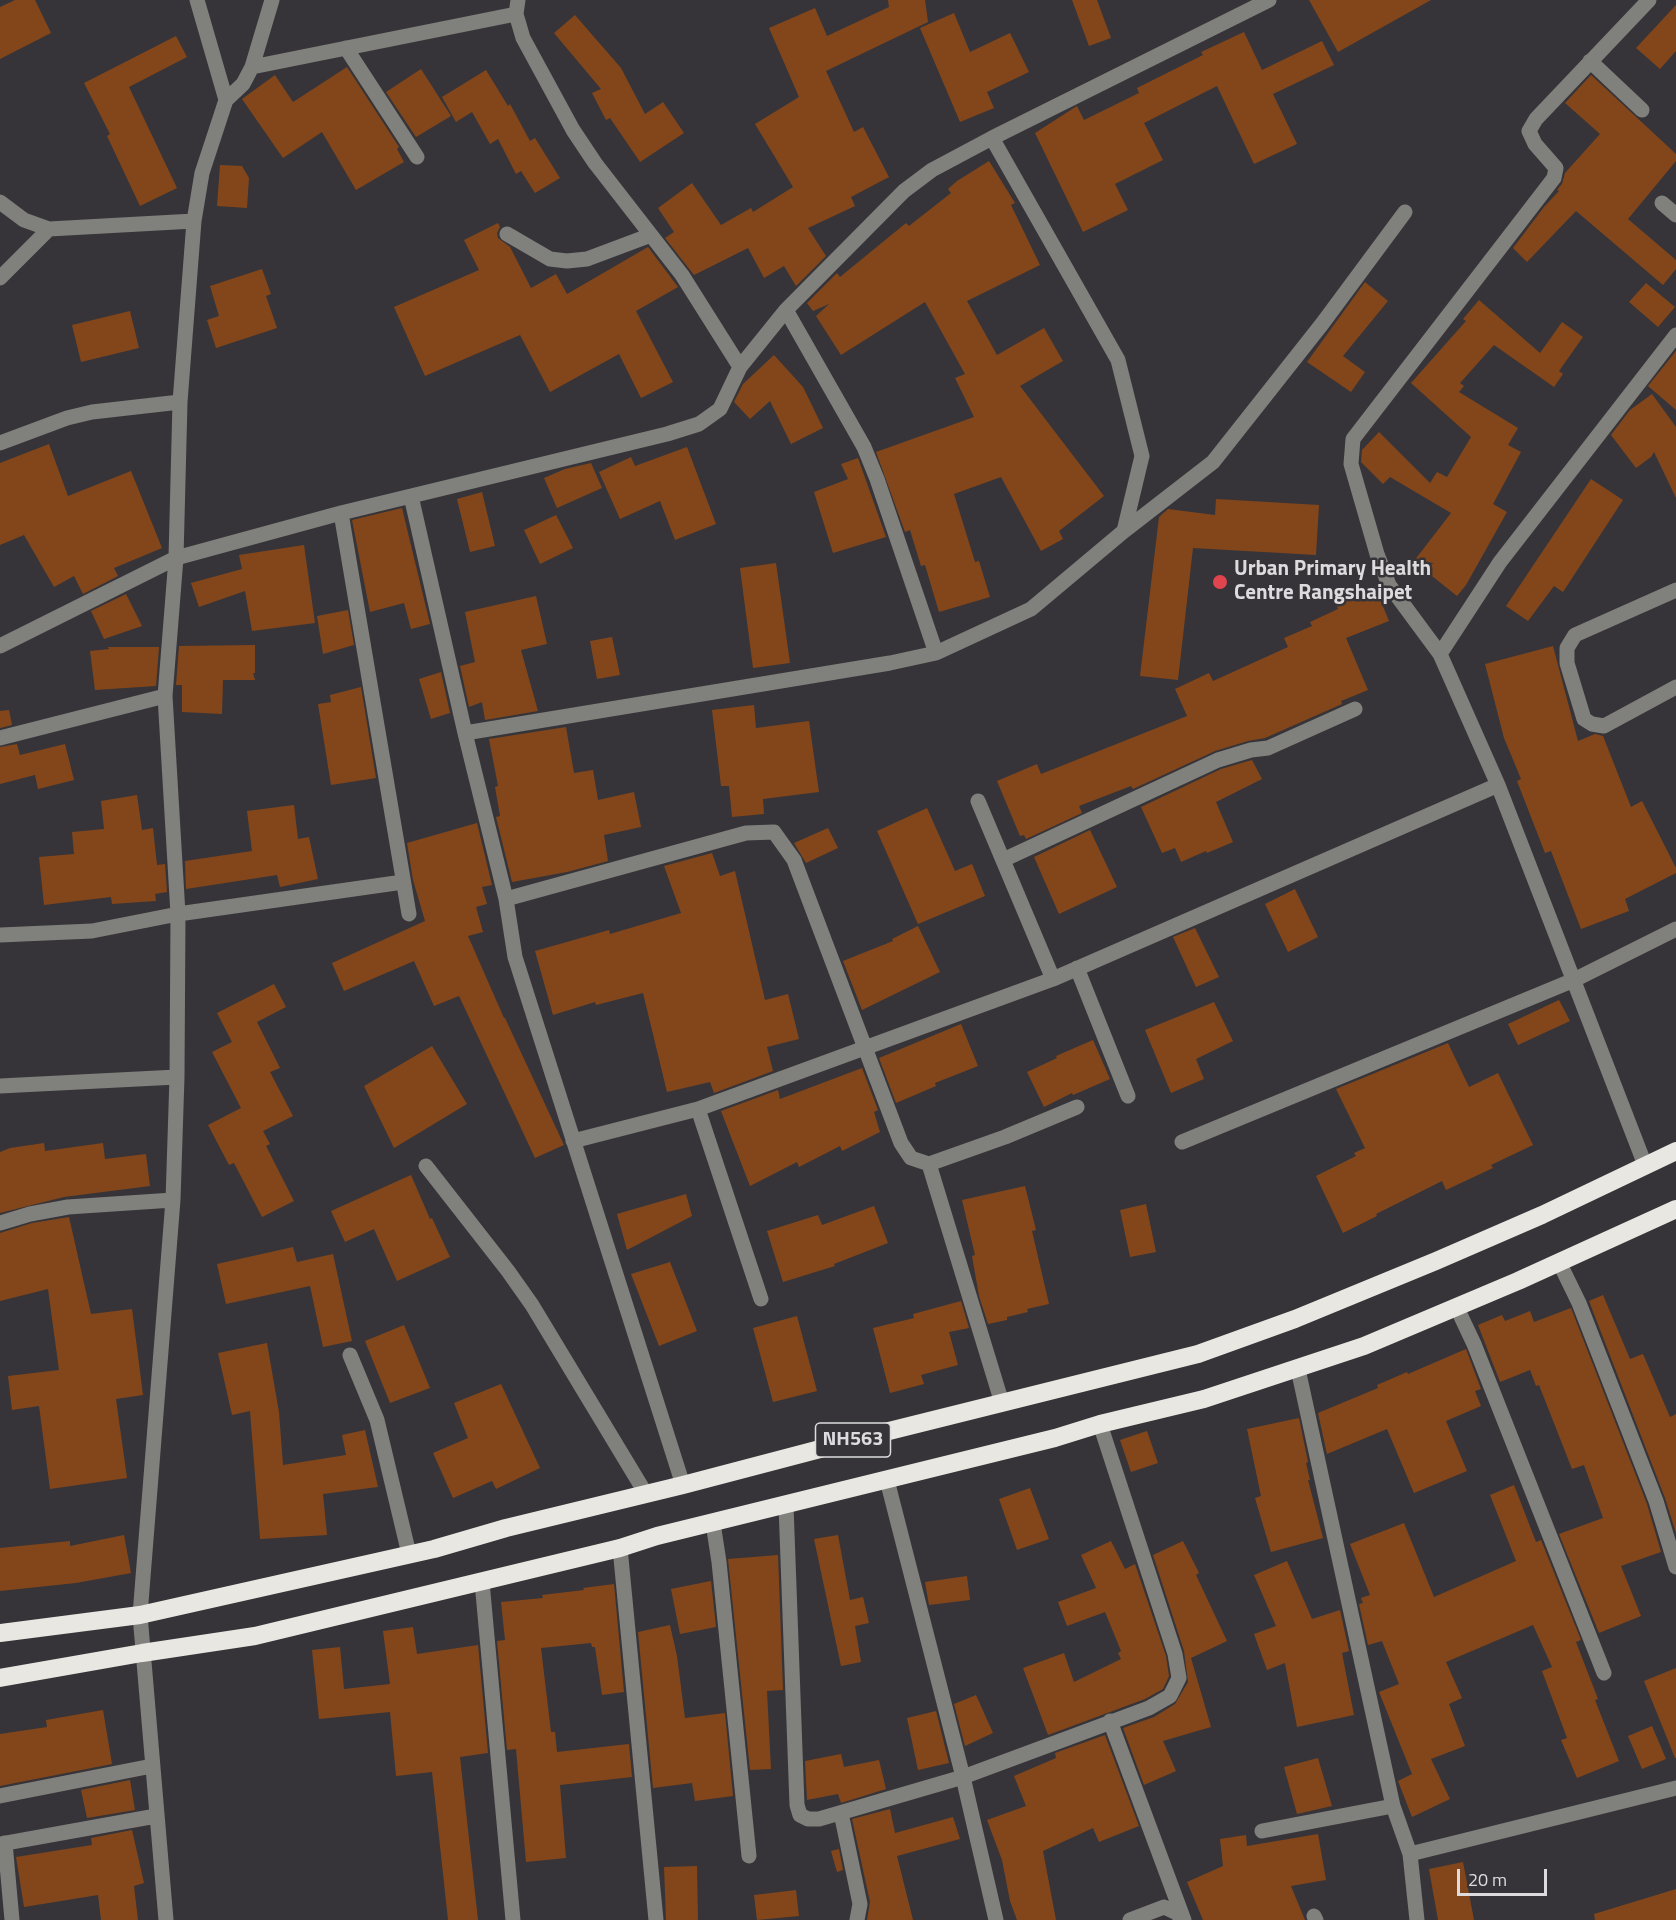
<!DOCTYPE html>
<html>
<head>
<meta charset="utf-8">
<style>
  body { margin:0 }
  #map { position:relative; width:1676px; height:1920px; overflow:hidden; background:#363438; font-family:"Titillium Web",sans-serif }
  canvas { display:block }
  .scale { position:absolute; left:1457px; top:1869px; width:90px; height:27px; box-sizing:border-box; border:3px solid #dddbde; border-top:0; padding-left:8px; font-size:18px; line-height:21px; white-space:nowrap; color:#dddbde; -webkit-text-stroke:4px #363438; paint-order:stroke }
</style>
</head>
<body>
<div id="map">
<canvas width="1676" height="1920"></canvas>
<div class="scale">20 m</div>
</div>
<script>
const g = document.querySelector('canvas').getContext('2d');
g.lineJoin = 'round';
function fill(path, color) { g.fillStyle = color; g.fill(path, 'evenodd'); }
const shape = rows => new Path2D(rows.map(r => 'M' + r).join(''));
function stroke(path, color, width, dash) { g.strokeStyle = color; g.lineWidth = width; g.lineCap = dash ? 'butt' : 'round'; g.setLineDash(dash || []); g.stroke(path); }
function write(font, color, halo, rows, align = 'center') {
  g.font = font + ' "Titillium Web",sans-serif'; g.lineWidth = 5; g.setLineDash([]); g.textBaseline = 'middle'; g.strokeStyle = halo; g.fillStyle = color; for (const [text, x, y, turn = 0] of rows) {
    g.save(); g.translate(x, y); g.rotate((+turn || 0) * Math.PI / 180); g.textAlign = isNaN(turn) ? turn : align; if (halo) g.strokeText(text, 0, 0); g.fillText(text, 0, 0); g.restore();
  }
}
fill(shape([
  [15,0,35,0,51,33,0,59,0,7],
  [888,0,925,0,928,22,826,71,854,132,863,127,889,177,851,197,855,206,808,228,826,256,796,286,784,266,764,278,748,248,694,275,665,238,674,232,658,208,692,183,721,225,751,208,753,212,793,187,755,124,799,97,769,28,815,8,827,36,889,7],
  [1072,0,1097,0,1111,38,1089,46],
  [1309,0,1431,0,1338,52],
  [1676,5,1676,51,1660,69,1636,48],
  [954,13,970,52,1010,33,1029,72,987,92,994,108,960,122,920,28],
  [575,15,621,68,645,114,663,102,684,133,640,162,610,118,606,120,592,93,601,89,554,33],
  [1244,32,1262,70,1322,41,1334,65,1273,94,1297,144,1254,164,1217,86,1144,123,1163,160,1115,184,1128,210,1083,232,1035,133,1077,106,1084,120,1139,93,1137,88,1203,55,1201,52],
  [176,36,187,57,129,87,177,188,140,206,107,136,110,134,84,83],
  [347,67,399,147,397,149,404,162,356,190,322,132,283,158,242,99,275,75,293,102],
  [421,69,451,116,416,137,386,92],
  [486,70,508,106,510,104,530,141,535,138,560,178,535,193,521,171,516,174,498,139,490,144,472,112,456,122,442,97],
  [1591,75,1676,154,1676,161,1628,219,1676,260,1676,269,1663,285,1576,211,1527,262,1513,248,1544,207,1559,191,1557,190,1562,184,1565,173,1600,134,1565,103],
  [989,161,1015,203,1011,205,1040,265,967,301,997,355,1044,328,1063,361,1020,386,1104,496,1059,531,1063,539,1041,551,1001,477,954,494,975,562,979,561,990,597,939,612,925,565,921,566,910,530,905,532,876,452,974,417,955,378,965,374,925,302,841,355,816,316,829,304,813,311,807,303,837,273,840,277,906,223,909,226,951,193,948,189,957,181],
  [220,165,242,166,249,178,247,208,217,206],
  [498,223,500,227,497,233,498,238,510,247,531,288,556,274,567,294,648,247,678,287,636,311,673,382,641,398,619,354,550,392,520,335,425,376,394,307,479,270,464,240],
  [262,269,271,294,266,296,277,328,216,348,207,320,219,316,210,286],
  [1365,282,1388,301,1343,356,1365,372,1351,392,1307,362],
  [1646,283,1675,307,1658,327,1629,302],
  [1479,300,1540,353,1562,322,1583,337,1559,371,1563,374,1554,387,1494,345,1460,383,1464,386,1459,392,1518,428,1508,445,1521,452,1493,504,1507,512,1466,585,1457,596,1422,568,1434,563,1414,561,1451,513,1390,477,1383,484,1361,462,1362,450,1379,432,1430,483,1437,472,1447,477,1471,437,1411,383,1466,321,1463,319],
  [130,311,139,348,81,362,72,325],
  [1676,351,1676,410,1648,386],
  [774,355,803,387,823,428,791,444,770,401,750,419,734,402,743,384],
  [1652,394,1676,427,1676,498,1654,452,1651,457,1636,468,1611,435,1630,410],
  [49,444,68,496,131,471,162,548,114,568,118,576,83,594,74,576,54,587,24,535,0,545,0,463],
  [687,447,716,524,675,540,660,501,620,519,599,472,631,457,635,466],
  [858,458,886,537,833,553,814,492,848,479,841,464],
  [591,463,602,488,557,508,544,478,565,469],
  [1591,479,1623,500,1563,592,1554,586,1528,621,1506,606],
  [482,492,495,546,470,552,457,499],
  [1216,499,1319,505,1316,555,1193,548,1178,680,1140,676,1159,517,1168,509,1215,515],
  [402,508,430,624,411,629,404,603,370,612,352,520],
  [556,515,573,548,540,564,524,530],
  [304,545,315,623,252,631,245,591,199,607,191,583,242,569,239,555],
  [776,563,790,663,753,668,740,568],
  [1375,587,1389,621,1346,638,1368,690,1341,701,1342,704,1265,738,1248,741,1215,751,1133,789,1131,786,1079,806,1082,813,1026,839,1024,835,1020,836,997,781,1037,764,1041,774,1187,716,1175,689,1209,673,1213,681,1288,647,1284,638,1312,626,1310,622,1338,609,1336,604],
  [126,594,142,626,104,639,91,611],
  [536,596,547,644,521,650,538,711,485,720,482,702,469,707,460,666,475,662,465,612],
  [348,610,354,645,323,654,317,616],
  [612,637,620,675,597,679,590,641],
  [255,645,255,673,253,673,255,680,223,680,222,714,182,712,182,685,176,685,179,646],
  [1553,646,1578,741,1595,734,1603,736,1631,807,1642,801,1676,868,1676,873,1625,899,1629,911,1581,929,1551,851,1545,853,1517,781,1521,779,1504,738,1485,664],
  [108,647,159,647,156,686,95,690,90,651,109,649],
  [441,672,450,713,431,719,419,679],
  [361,687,376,778,331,785,318,704,331,702,330,695],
  [754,705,756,728,809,721,819,792,763,799,764,814,732,817,729,786,721,786,712,710],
  [9,710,12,725,0,728,0,711],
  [566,727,574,773,593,770,598,800,634,792,641,827,604,835,608,861,567,872,512,882,496,817,500,816,495,787,498,786,489,739],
  [17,744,20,755,65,744,74,780,38,789,35,775,0,784,0,747],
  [1252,760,1262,779,1216,802,1233,842,1207,853,1206,851,1181,862,1175,848,1162,853,1141,807,1221,769],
  [137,795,142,830,153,828,157,865,165,864,167,892,155,894,156,901,112,904,111,897,44,905,39,857,74,854,72,832,104,829,101,801],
  [294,805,298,839,309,837,318,879,280,887,277,875,186,889,185,861,252,851,247,811],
  [927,808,955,871,972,864,985,896,918,924,877,831],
  [477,823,492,885,482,887,487,904,476,907,483,932,468,936,504,1018,505,1018,564,1145,535,1158,459,996,434,1006,414,961,344,991,332,963,425,921,413,880,407,843],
  [828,828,838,848,806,863,794,843],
  [1090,830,1117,887,1059,914,1034,857],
  [712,853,720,876,735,871,765,1000,788,994,799,1039,767,1047,773,1071,714,1093,710,1082,667,1092,643,993,596,1005,595,1002,553,1015,535,951,609,930,610,934,681,913,664,866],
  [1295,889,1318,937,1288,952,1265,904],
  [918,926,940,972,862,1010,843,961,893,941,892,939],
  [1195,928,1219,977,1196,987,1173,937],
  [274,984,286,1007,257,1022,280,1068,270,1072,293,1116,263,1131,270,1144,266,1146,294,1201,262,1217,234,1163,229,1165,208,1125,241,1108,212,1052,232,1042,217,1013],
  [1559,1000,1570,1021,1518,1045,1508,1024],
  [1214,1002,1233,1041,1196,1059,1204,1079,1171,1093,1145,1030],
  [961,1024,978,1066,935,1083,936,1086,896,1103,879,1058],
  [1093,1040,1110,1079,1073,1095,1072,1093,1044,1107,1027,1072,1057,1058,1056,1056],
  [1448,1043,1469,1087,1498,1073,1533,1145,1491,1165,1493,1168,1446,1190,1442,1181,1376,1214,1377,1216,1343,1233,1316,1176,1356,1156,1354,1153,1365,1148,1336,1089],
  [432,1046,467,1104,394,1148,364,1086],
  [862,1068,878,1110,874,1112,880,1132,842,1151,840,1146,799,1167,797,1162,750,1186,721,1111,778,1090,780,1099],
  [44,1143,45,1151,103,1143,105,1159,146,1154,150,1186,64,1197,0,1213,0,1152,10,1148],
  [411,1175,430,1219,432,1218,450,1257,397,1281,374,1229,345,1242,331,1211],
  [1025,1186,1036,1230,1032,1231,1049,1304,1027,1309,1028,1312,1007,1317,1007,1320,988,1324,979,1296,972,1256,975,1255,962,1200],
  [686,1194,692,1216,627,1250,617,1214],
  [1146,1204,1156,1252,1130,1257,1120,1210],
  [874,1206,888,1243,834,1264,835,1266,783,1282,767,1231,818,1215,822,1225],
  [69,1217,91,1314,132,1309,143,1395,116,1399,127,1478,50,1489,39,1406,12,1410,8,1376,59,1370,48,1289,0,1301,0,1233,32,1223],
  [293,1247,297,1262,333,1254,352,1341,323,1347,310,1286,226,1304,217,1264],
  [670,1262,697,1331,659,1346,631,1274],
  [1603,1295,1630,1359,1643,1354,1670,1417,1676,1414,1676,1533,1665,1498,1589,1301],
  [961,1301,969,1328,949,1332,958,1365,921,1375,924,1384,890,1393,873,1328,914,1318,913,1314],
  [1571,1308,1647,1504,1661,1552,1621,1566,1641,1616,1599,1633,1559,1534,1603,1518,1584,1465,1572,1469,1539,1385,1536,1386,1530,1370,1500,1382,1478,1325,1502,1315,1505,1321,1530,1311,1534,1322],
  [797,1316,817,1391,773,1402,753,1328],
  [404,1325,430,1388,390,1403,365,1341],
  [267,1343,279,1412,283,1465,346,1455,342,1435,365,1430,378,1487,323,1494,327,1535,260,1539,250,1411,232,1415,218,1353],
  [1466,1349,1481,1389,1475,1391,1481,1406,1446,1421,1467,1471,1414,1493,1387,1429,1327,1454,1318,1413,1378,1388,1377,1385,1407,1372,1408,1374],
  [501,1384,540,1468,496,1489,492,1481,453,1498,433,1453,468,1438,454,1403],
  [1299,1418,1308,1462,1306,1463,1310,1480,1308,1480,1323,1538,1271,1552,1255,1498,1261,1496,1247,1429],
  [1147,1431,1158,1463,1131,1472,1120,1440],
  [1514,1485,1536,1542,1541,1540,1581,1640,1576,1642,1598,1699,1595,1700,1619,1761,1577,1778,1561,1740,1567,1738,1542,1671,1552,1667,1533,1625,1446,1662,1462,1698,1449,1704,1465,1746,1431,1759,1450,1799,1412,1817,1398,1781,1412,1774,1379,1692,1399,1684,1382,1641,1368,1645,1359,1604,1363,1603,1361,1598,1370,1595,1350,1544,1404,1523,1434,1597,1516,1561,1490,1495],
  [1030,1488,1049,1539,1017,1550,999,1499],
  [124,1535,131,1573,76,1583,0,1591,0,1548,70,1541,70,1546],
  [838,1535,850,1600,863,1597,869,1623,855,1626,861,1662,841,1666,814,1539],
  [1111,1541,1125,1569,1135,1564,1166,1656,1169,1676,1163,1689,1145,1699,1048,1735,1023,1668,1064,1653,1074,1682,1121,1659,1118,1653,1121,1651,1105,1612,1067,1626,1058,1602,1096,1588,1081,1555],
  [1183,1541,1199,1573,1196,1575,1227,1641,1191,1658,1211,1727,1163,1741,1176,1771,1144,1785,1123,1728,1154,1717,1175,1704,1188,1682,1184,1651,1153,1555],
  [778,1555,783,1690,767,1691,771,1769,750,1770,728,1559],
  [1287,1561,1312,1619,1340,1610,1349,1651,1342,1653,1354,1715,1297,1727,1285,1663,1267,1670,1254,1634,1276,1626,1254,1575],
  [967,1576,970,1600,929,1605,925,1582],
  [711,1581,716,1627,680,1634,671,1589],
  [614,1584,624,1692,602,1695,595,1647,592,1647,591,1643,541,1648,551,1732,555,1732,557,1752,629,1744,632,1777,560,1785,566,1858,526,1862,516,1749,507,1750,497,1641,505,1640,501,1602,543,1598,542,1595,584,1590,583,1588],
  [670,1625,677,1656,685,1718,725,1713,733,1796,695,1801,692,1783,653,1788,638,1632],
  [413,1627,417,1654,478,1645,488,1753,460,1757,478,1920,448,1920,432,1772,396,1776,390,1712,319,1719,312,1650,340,1647,344,1689,390,1684,383,1631],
  [1676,1668,1676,1758,1675,1758,1644,1681],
  [976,1695,993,1733,965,1746,954,1704],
  [103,1710,112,1764,0,1786,0,1734,47,1727,46,1720],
  [936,1711,949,1763,918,1770,907,1718],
  [1652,1726,1666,1759,1642,1769,1628,1736],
  [1105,1735,1139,1826,1099,1842,1093,1828,1043,1851,1056,1920,1017,1920,1010,1901,1002,1860,987,1820,1026,1806,1014,1776,1056,1758,1055,1753],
  [841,1754,844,1767,879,1760,886,1789,841,1803,838,1794,807,1800,805,1761],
  [1318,1758,1332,1806,1297,1814,1284,1767],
  [130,1780,135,1810,87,1818,81,1790],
  [890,1809,895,1833,953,1817,960,1839,897,1856,913,1920,867,1920,870,1902,852,1819],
  [132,1830,144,1883,134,1886,138,1920,101,1920,98,1895,24,1907,16,1857,92,1845,91,1838],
  [1318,1834,1326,1880,1291,1886,1305,1920,1203,1920,1187,1882,1223,1866,1220,1839,1246,1835,1247,1846],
  [839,1849,843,1870,837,1872,831,1851],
  [1463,1862,1474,1920,1438,1920,1429,1869],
  [697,1866,698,1920,666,1920,664,1867],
  [1676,1889,1676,1920,1595,1920,1594,1914],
  [796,1890,799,1916,757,1920,754,1895]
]), '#83461b');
stroke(shape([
  [197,0,226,100],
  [518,0,516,14,523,38,573,130,595,163,682,275,740,367],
  [346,48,417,157],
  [1590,61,1642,110],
  [252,67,516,14],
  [0,202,24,220,49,229,194,221],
  [1662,203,1676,215],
  [507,234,550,259,567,261,587,259,651,235],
  [0,278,49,229],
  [786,310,864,447,877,479,936,653],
  [0,443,67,418,92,412,180,402],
  [411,496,465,733,506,899,515,957,683,1485],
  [341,513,409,914],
  [1124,531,1213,462,1322,324,1405,212],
  [1676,590,1575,635,1567,648,1567,663,1584,719,1592,724,1604,726,1676,687],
  [0,646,176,558,341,513,667,434,699,424,720,409,740,367,786,310,904,191,932,170,992,138,1269,0],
  [1440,654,1500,562,1676,335],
  [465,733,890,663,936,653,1031,609,1124,531,1142,456,1118,360,992,138],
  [0,738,165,696],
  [978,801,1053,979],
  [1003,860,1218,760,1251,750,1268,748,1355,709],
  [506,899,746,833,774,832,794,860,901,1143,911,1158,929,1164,1002,1403],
  [0,935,92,931,178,914,403,882],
  [1077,968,1128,1096],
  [0,1086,177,1077],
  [698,1109,761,1299],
  [573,1141,698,1109,1053,979,1498,785],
  [1182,1142,1574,980,1676,929],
  [929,1164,1005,1137,1077,1107],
  [1645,1165,1498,785,1440,654,1389,585,1377,554,1351,464,1353,439,1554,178,1556,168,1535,144,1529,131,1536,119,1649,0],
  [426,1166,508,1271,532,1305,646,1494],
  [0,1223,30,1214,68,1207,173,1200],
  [1559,1262,1579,1303,1656,1501,1676,1567],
  [1457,1308,1474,1344,1604,1673],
  [350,1355,377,1420,409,1554],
  [1298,1369,1393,1806,1410,1854,1417,1920],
  [887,1480,963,1777,996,1920],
  [786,1505,797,1805,800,1815,808,1819,819,1819,963,1777,1149,1708,1170,1696,1179,1678,1175,1654,1100,1424],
  [713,1523,719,1562,749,1856],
  [620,1548,656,1920],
  [482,1582,513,1920],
  [1110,1721,1184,1920],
  [0,1796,152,1766],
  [841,1813,860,1904,857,1920],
  [1262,1831,1393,1806],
  [5,1843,12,1920],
  [0,1844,156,1816],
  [1410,1854,1676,1788],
  [1314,1916,1316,1920],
  [166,1920,140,1615,173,1200,177,1077,178,914,165,696,176,558,180,402,194,221,202,173,226,100,243,84,252,67,272,0],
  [1130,1920,1164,1907,1177,1913,1182,1920]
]), '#80807d', 15);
stroke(shape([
  [0,1633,140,1615,434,1549,506,1528,683,1485,881,1433,1198,1354,1295,1319,1436,1261,1542,1215,1676,1151],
  [0,1678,142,1653,255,1636,620,1548,657,1536,1055,1438,1100,1424,1204,1399,1364,1346,1518,1281,1676,1209]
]), '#e9e7e1', 18);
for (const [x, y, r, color] of [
  [1220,582,8,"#e0444e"]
]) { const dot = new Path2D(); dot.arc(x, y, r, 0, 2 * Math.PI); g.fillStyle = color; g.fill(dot); stroke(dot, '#363438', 2); }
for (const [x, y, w] of [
  [853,1440,75]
]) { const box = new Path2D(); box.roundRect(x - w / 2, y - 17, w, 34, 4.5); g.fillStyle = '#363438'; g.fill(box); stroke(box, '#dddbde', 1.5); }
write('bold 20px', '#dddbde', null, [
  ["NH563",853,1440]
]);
write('bold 21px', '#dddbde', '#363438', [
  ["Urban Primary Health",1234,570],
  ["Centre Rangshaipet",1234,594]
], 'left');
</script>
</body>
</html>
